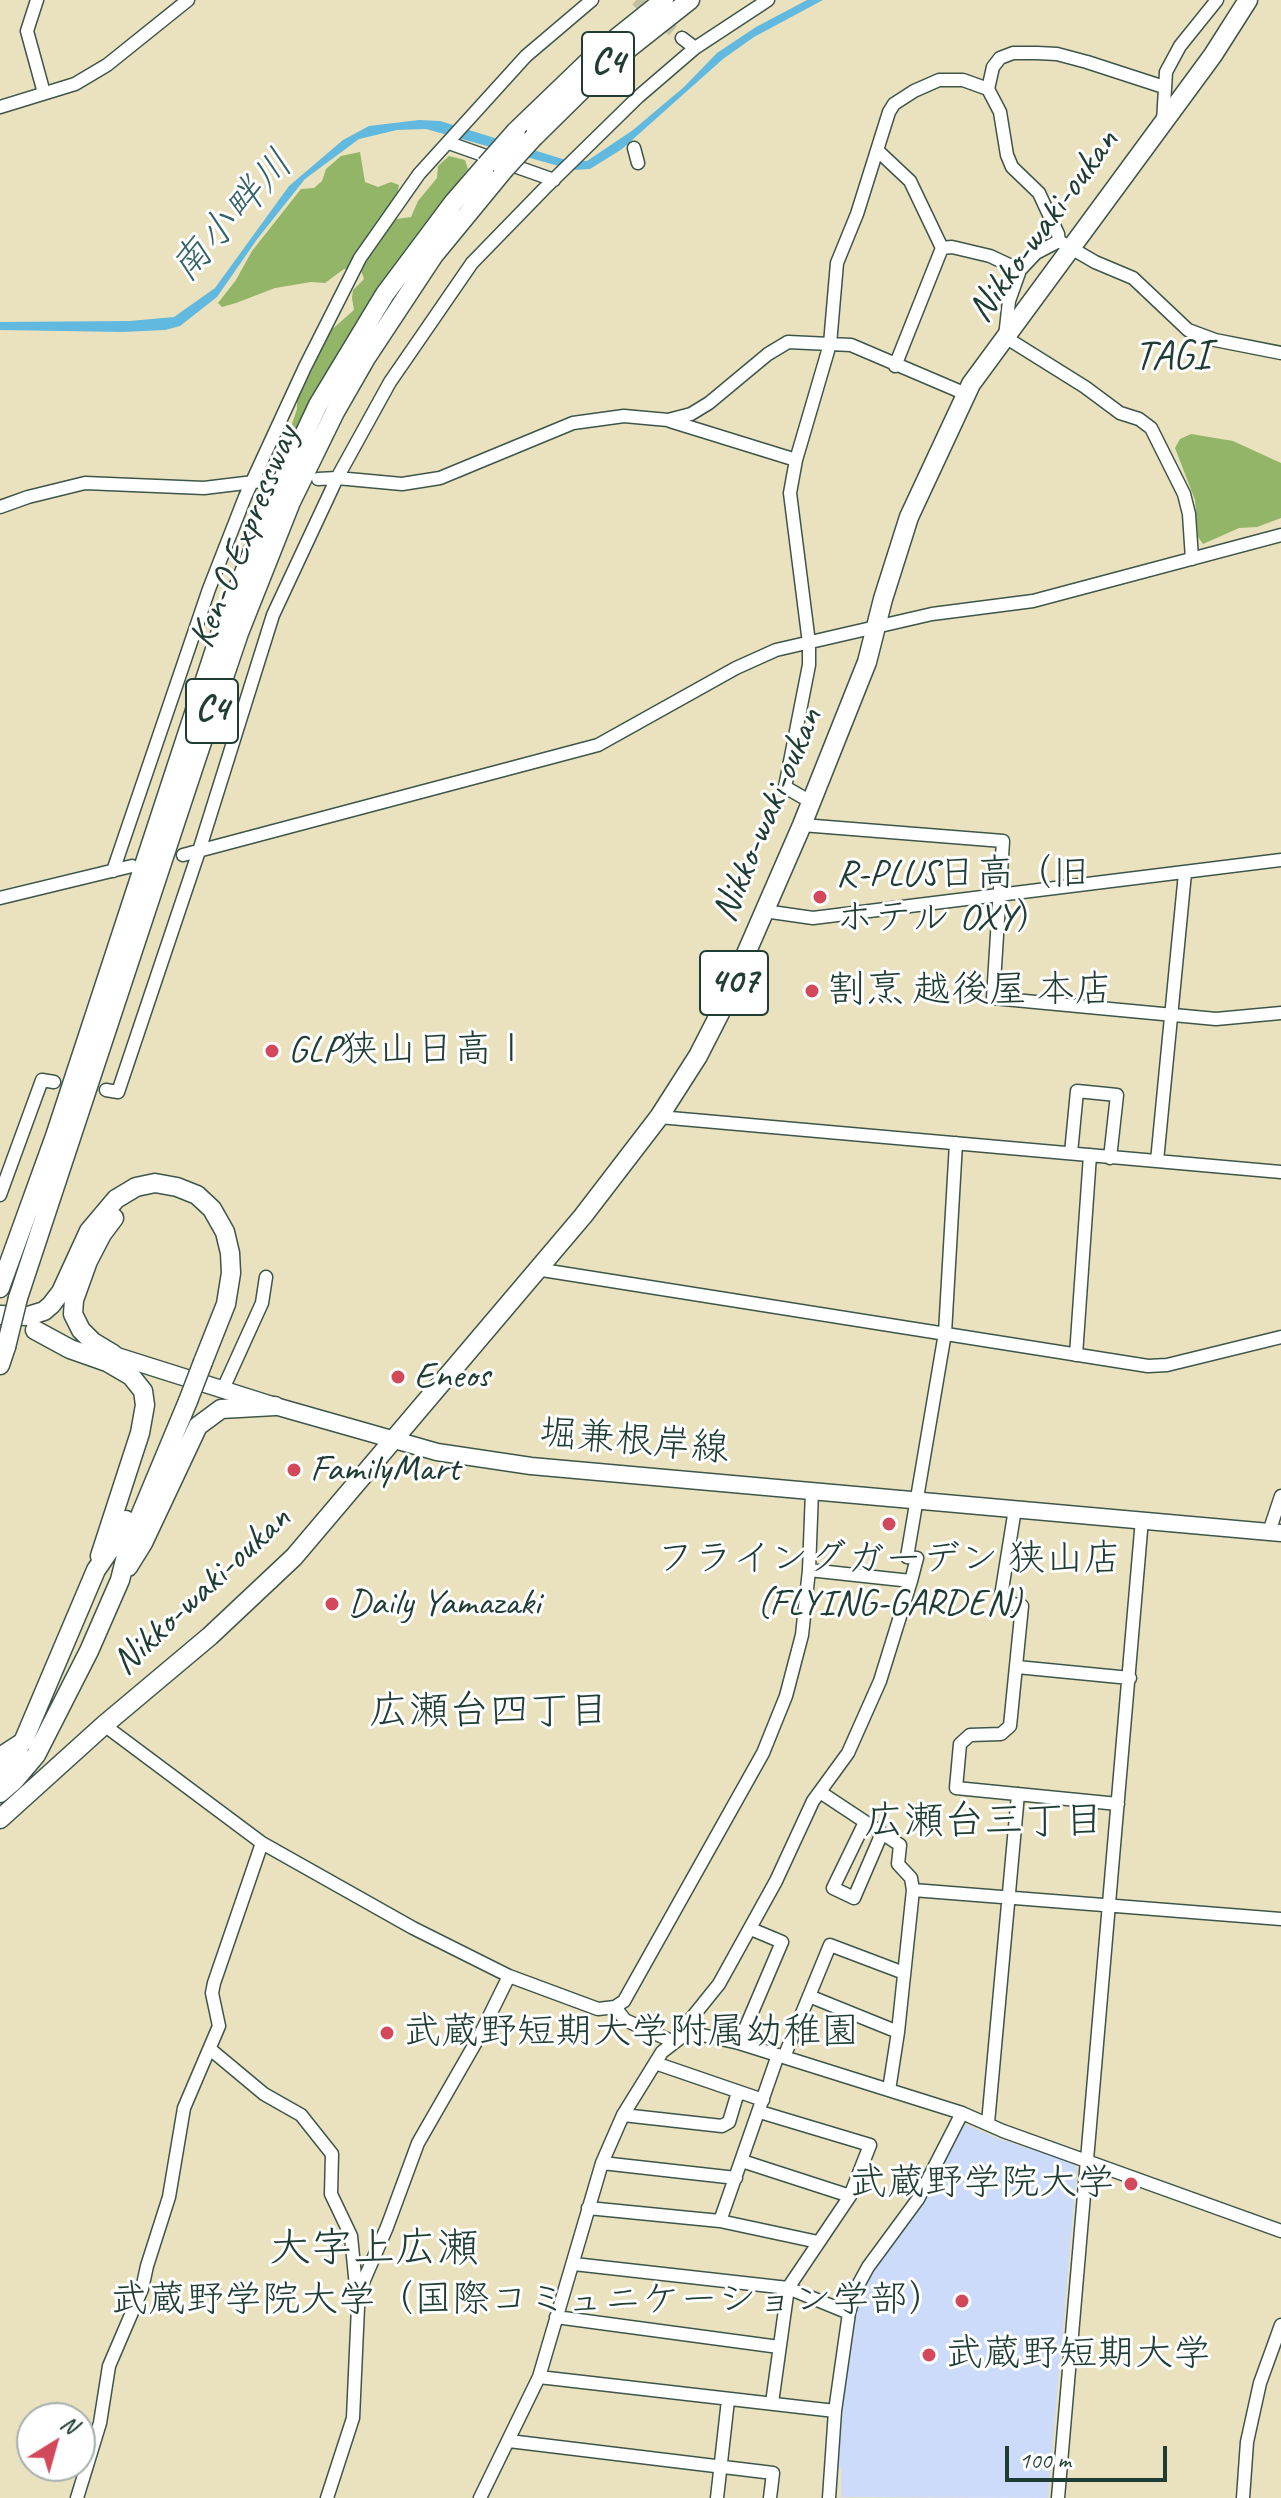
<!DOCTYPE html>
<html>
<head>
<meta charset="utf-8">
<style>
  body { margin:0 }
  #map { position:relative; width:1281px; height:2498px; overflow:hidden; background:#eae1be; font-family:Caveat,sans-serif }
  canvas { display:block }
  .north { position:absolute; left:16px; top:2402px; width:80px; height:80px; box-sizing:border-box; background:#fff; border:2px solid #a5b1ae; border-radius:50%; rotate:37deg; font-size:22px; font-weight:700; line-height:32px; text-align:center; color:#1f3d34 }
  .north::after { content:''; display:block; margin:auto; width:28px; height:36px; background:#d1495b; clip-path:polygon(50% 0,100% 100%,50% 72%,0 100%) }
  .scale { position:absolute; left:1005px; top:2446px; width:162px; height:36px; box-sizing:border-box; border:4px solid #1f3d34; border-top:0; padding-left:10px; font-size:24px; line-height:28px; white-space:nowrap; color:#1f3d34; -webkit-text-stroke:6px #fff; paint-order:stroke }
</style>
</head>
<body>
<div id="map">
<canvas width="1281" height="2498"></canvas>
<div class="north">N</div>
<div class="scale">100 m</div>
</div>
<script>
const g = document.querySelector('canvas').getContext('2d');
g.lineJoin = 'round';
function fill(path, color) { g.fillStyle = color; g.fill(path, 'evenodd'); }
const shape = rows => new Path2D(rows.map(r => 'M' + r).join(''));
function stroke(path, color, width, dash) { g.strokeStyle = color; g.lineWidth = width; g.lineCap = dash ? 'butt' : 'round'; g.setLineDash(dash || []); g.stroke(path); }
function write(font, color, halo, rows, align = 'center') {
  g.font = font + ' Caveat,"Klee One",sans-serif'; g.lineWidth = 6; g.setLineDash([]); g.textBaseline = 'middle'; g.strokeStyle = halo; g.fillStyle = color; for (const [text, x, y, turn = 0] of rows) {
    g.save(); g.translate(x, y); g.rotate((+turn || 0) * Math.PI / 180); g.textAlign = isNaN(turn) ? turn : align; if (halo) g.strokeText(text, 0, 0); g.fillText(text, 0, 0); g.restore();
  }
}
fill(shape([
  [963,2123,997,2138,1074,2163,1077,2169,1048,2498,841,2497,841,2467,836,2466,847,2357,854,2315,865,2286,881,2260,924,2203]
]), '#cddbfa');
fill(shape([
  [360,152,365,182,378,187,391,182,399,185,397,196,388,206,397,219,411,217,418,201,437,178,438,166,449,156,465,160,468,169,396,263,326,379,285,467,273,474,267,468,287,439,297,409,297,399,313,368,315,357,329,332,354,310,352,298,353,290,364,279,361,270,344,269,325,283,311,282,275,288,236,303,222,307,218,303,236,280,252,251,301,189,314,188,322,181,326,169,341,156],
  [1191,434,1233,441,1281,463,1281,518,1257,527,1239,528,1203,544,1198,537,1195,500,1175,448,1180,439]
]), '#92b568');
fill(shape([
  [807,0,823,0,754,37,723,59,622,149,590,169,573,170,426,129,397,130,359,139,305,179,258,238,217,297,180,326,165,330,123,332,0,330,0,322,130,321,174,317,215,288,289,186,343,140,369,126,419,120,440,121,569,161,587,161,633,130,684,87,717,53,756,27]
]), '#62b9df');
stroke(shape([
  [636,0,682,38]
]), '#c1c0a2', 12, [12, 6]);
const minor = shape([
  [37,0,27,31,44,93],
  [682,38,695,48],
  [1164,87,1087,62,1057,54,1037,53,1013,53,1000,58,993,67,988,89,1000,112,1007,155,1012,167,1039,193,1058,234,1059,241,1095,262,1133,278,1188,330,1215,340,1281,353],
  [0,107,75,84,107,65,188,0],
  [1163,122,1166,72,1180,46,1217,0],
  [449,143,554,180],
  [634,148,638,163],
  [877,150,910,181,942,248,895,366],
  [1059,241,1036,253,1020,270,1009,301,1005,337,1085,387,1120,413,1139,419,1151,428,1184,494,1189,514,1192,559],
  [942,248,952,247,990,256,1020,270],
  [670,421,796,460],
  [318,479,337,478,402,484,440,478,573,423,624,416,668,420,691,414,709,403,768,354,788,342,851,345,966,394],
  [0,507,28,497,85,483,204,488,270,480],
  [811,802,785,787,809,665,809,643,790,493,796,460,830,344,837,263,857,214,889,112,894,104,914,91,939,80,963,80,988,89],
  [802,825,1003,841,993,998,1216,1019,1281,1013],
  [183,855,598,745,736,668,776,650,932,614,1033,601,1281,535],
  [113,871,209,589,245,497,305,367,360,258,419,174,526,56,592,0],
  [0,898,132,866],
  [764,911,813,918,1281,860],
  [106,1090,118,1092,199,851,273,615,337,478,390,382,472,263,544,189,638,97,695,48,768,0],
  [659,1117,1281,1172],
  [1071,1153,1077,1091,1117,1095,1110,1158],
  [1157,1161,1185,873],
  [0,1195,42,1080,54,1082],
  [536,1269,1148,1366,1167,1365,1281,1337],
  [1076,1355,1090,1155],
  [223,1389,262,1303,266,1277],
  [1015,1509,1001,1596,1006,1602,1022,1606,1010,1726,1001,1734,970,1735,960,1744,956,1788,1118,1804],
  [1269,1532,1281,1496],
  [809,1570,911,1581,917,1558,907,1557,945,1333,956,1143],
  [1017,1667,1130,1678],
  [104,1725,262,1843,413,1928,509,1976,598,2009,615,2007,624,2001,763,1753,786,1696,802,1635,809,1570,812,1491],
  [820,1792,900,1845,898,1864,911,1878,913,1890,898,2032,889,2090],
  [865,1822,833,1888,854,1898,882,1833],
  [913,1890,1281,1919],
  [809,1996,898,2032],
  [615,2007,625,2020,674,2042],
  [688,2032,739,2043,962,2113,1003,2131,1281,2231],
  [739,2043,782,1942,751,1929],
  [210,2049,264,2094,301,2115,332,2154,331,2194,351,2236,358,2307,353,2418,327,2498],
  [784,2057,830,1945,904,1973],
  [655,2063,763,2100],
  [760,2112,870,2145,850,2196,788,2288,772,2403],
  [623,2115,722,2126,729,2122,738,2092],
  [988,2123,1018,1794],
  [742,2161,850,2196],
  [602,2163,736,2178],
  [588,2208,720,2221,818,2242],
  [720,2221,778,2055],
  [574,2264,788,2288,849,2313],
  [358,2294,387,2227,418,2143,480,2035,509,1976],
  [556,2317,779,2347],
  [539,2377,835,2411],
  [509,2441,773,2473,770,2498],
  [77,2498,100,2423,109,2366,142,2289,147,2266,169,2197,184,2108,219,2026,212,1993,214,1983,262,1843],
  [480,2498,539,2377,602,2163,623,2115,662,2052,688,2032,690,2020,719,1984,776,1881,813,1801,848,1753,880,1681,911,1581],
  [717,2498,728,2400],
  [829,2498,835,2411,849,2313,856,2289,868,2267,918,2199,962,2113],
  [1058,2498,1142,1519],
  [1243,2498,1247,2442,1260,2383,1281,2325]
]);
const major = shape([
  [101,1351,275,1406,437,1452,531,1466,1281,1533]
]);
const highway = shape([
  [516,131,594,56,664,0],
  [534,137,604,68,690,0],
  [0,1288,55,1136,223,625,275,496,318,405,385,294,453,203,486,165],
  [18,1298,198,754,239,633,291,502,335,412,366,358,434,255,503,171],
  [0,1315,28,1316,44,1311,51,1305,61,1292,89,1231,116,1199,136,1187,155,1183,177,1187,197,1195,212,1209,225,1232,230,1253,231,1273,226,1304,203,1362],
  [35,1330,70,1349,107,1362,131,1376,143,1391,145,1405,140,1433,100,1556],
  [113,1354,93,1342,81,1330,73,1314,74,1300,88,1261,102,1234,114,1218],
  [0,1365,6,1347],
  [128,1567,143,1543,198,1426,221,1409,275,1406],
  [0,1757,23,1742,96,1570,120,1535,126,1520],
  [0,1775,19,1748],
  [0,1793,14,1781,36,1755,89,1651,120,1580,130,1540,188,1401],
  [0,1819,104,1725,210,1636,294,1557,583,1216,659,1117,698,1056,721,1011,802,825,867,662,883,599,909,517,971,384,1213,55,1248,0]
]);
stroke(minor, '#3d5649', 15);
stroke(major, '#3d5649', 19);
stroke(highway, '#3d5649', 21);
stroke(minor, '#fff', 12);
stroke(major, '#fff', 16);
stroke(highway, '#fff', 18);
const highwayBridge = shape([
  [486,165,516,131],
  [503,171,534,137],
  [6,1347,18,1298],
  [188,1401,203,1362]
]);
stroke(highwayBridge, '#3d5649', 21, []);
stroke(highwayBridge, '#fff', 18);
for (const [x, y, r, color] of [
  [820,897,8,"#d1495b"],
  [812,991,8,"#d1495b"],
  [272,1051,8,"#d1495b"],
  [398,1377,8,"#d1495b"],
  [294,1470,8,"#d1495b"],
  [889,1524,8,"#d1495b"],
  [332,1604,8,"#d1495b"],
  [387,2033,8,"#d1495b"],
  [1131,2184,8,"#d1495b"],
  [962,2301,8,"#d1495b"],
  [929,2355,8,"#d1495b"]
]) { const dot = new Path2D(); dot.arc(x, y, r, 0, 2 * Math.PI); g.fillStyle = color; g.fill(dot); stroke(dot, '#fff', 3); }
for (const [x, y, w] of [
  [608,64,52],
  [212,711,52],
  [734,983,68]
]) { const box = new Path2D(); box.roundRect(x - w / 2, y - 32, w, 64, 6); g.fillStyle = '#fff'; g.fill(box); stroke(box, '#1f3d34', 2); }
write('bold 36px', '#1f3d34', null, [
  ["C4",608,64],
  ["C4",212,711],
  ["407",734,983]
]);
write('38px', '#1f3d34', '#fff', [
  ["Nikko-waki-oukan",1044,226,-54],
  ["Ken-O Expressway",245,537,-68],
  ["Nikko-waki-oukan",768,815,-67],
  ["堀兼根岸線",634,1442,5],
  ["Nikko-waki-oukan",202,1591,-43]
]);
write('38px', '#1f3d34', '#fff', [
  ["R-PLUS日高（旧",836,875],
  ["ホテル OXY）",836,919],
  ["割烹 越後屋 本店",828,991],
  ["GLP狭山日高Ⅰ",288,1051],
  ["Eneos",414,1377],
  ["FamilyMart",310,1470],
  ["フライングガーデン 狭山店",889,1560,"center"],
  ["(FLYING-GARDEN)",889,1604,"center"],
  ["Daily Yamazaki",348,1604],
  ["武蔵野短期大学附属幼稚園",403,2033],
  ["武蔵野学院大学",1115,2184,"right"],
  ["武蔵野学院大学（国際コミュニケーション学部）",946,2301,"right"],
  ["武蔵野短期大学",945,2355]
], 'left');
write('italic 40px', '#336267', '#fff', [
  ["南小畔川",233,217,-48]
]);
write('40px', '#1f3d34', '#fff', [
  ["広瀬台四丁目",489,1713],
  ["広瀬台三丁目",984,1823]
]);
write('42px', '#1f3d34', '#fff', [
  ["TAGI",1172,357],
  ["大字上広瀬",374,2250]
]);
</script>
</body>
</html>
